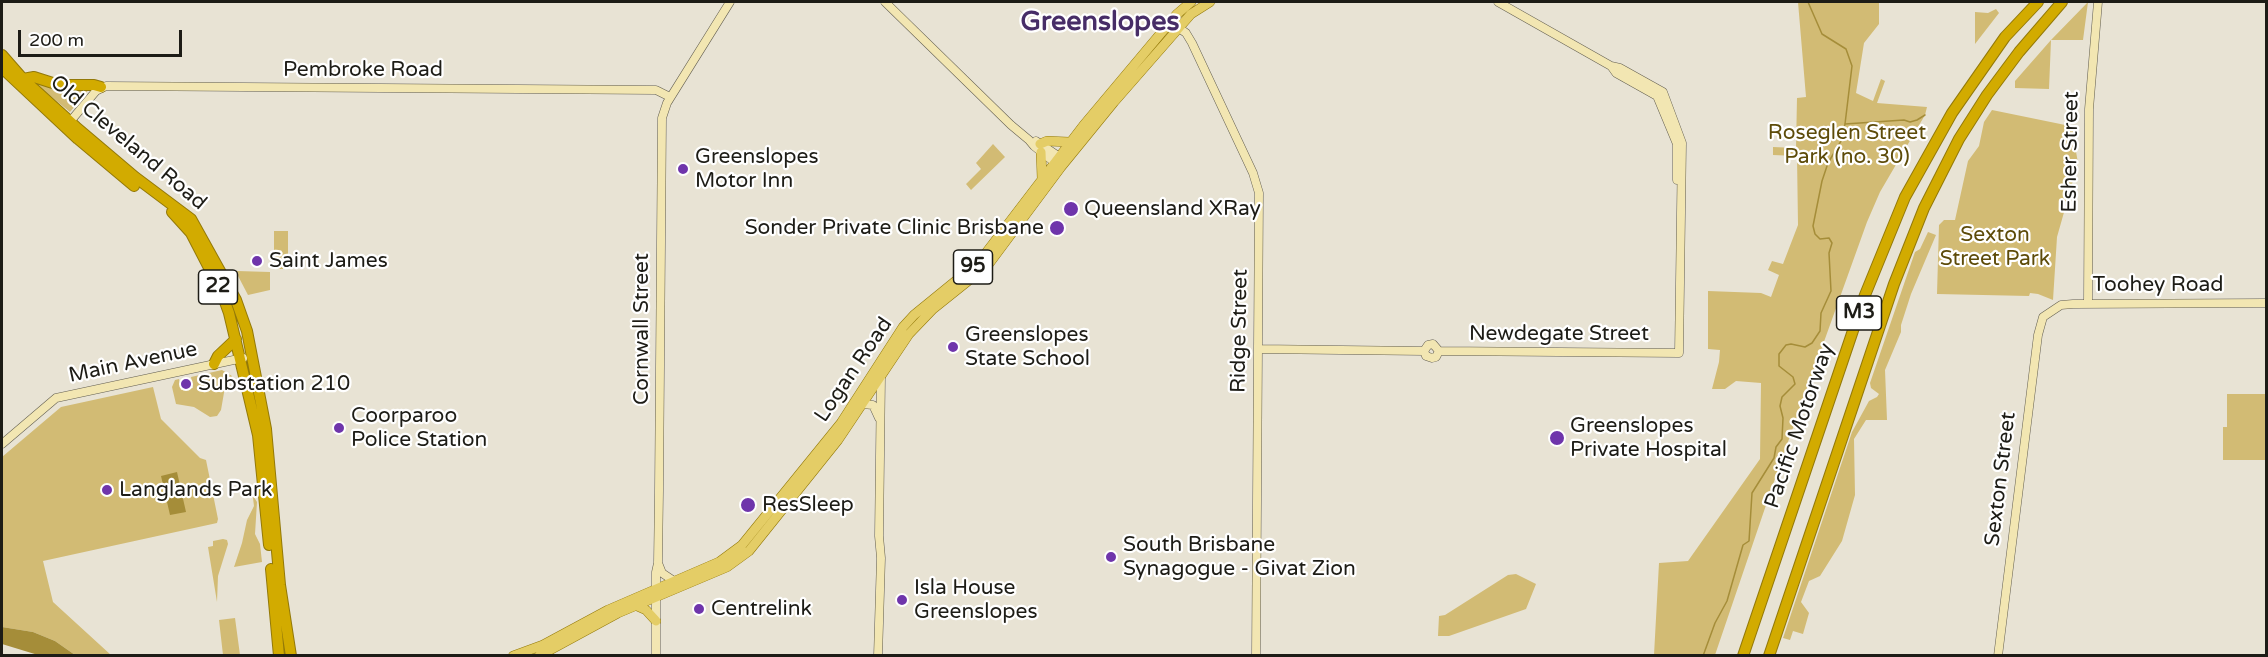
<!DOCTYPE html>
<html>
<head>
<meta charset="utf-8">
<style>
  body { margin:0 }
  #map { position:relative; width:2268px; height:657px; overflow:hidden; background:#e8e3d4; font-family:"Varela Round",sans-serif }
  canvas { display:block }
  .frame { position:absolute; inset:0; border:3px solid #1d1c16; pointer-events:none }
  .scale { position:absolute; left:18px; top:30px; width:164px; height:27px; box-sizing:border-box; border:3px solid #1d1c16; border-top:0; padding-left:8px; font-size:18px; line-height:21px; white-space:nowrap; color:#1d1c16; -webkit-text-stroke:4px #fff; paint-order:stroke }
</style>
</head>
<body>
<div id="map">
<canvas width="2268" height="657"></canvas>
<div class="frame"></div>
<div class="scale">200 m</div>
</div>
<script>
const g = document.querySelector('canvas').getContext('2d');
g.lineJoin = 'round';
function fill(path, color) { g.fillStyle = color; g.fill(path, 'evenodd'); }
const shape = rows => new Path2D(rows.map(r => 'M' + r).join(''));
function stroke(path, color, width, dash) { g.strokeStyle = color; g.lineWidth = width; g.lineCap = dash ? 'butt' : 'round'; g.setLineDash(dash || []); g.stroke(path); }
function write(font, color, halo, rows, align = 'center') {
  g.font = font + ' "Varela Round",sans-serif'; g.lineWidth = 4.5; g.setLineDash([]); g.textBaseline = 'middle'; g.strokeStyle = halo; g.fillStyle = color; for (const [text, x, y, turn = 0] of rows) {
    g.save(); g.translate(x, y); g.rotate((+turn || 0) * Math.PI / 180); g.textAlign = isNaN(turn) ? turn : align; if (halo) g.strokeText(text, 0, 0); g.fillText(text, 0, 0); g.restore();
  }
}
fill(shape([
  [1798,2,1879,2,1879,24,1864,43,1856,93,1873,101,1881,79,1885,81,1877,103,1927,107,1925,115,1880,192,1867,222,1780,464,1715,655,1654,655,1659,563,1688,561,1760,459,1761,383,1736,381,1725,389,1712,389,1719,362,1720,350,1708,349,1708,291,1761,293,1771,297,1779,275,1768,270,1772,261,1783,264,1798,225,1797,156,1773,155,1773,147,1796,148,1797,98,1806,97],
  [2088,2,2083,40,2051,40,2049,89,2015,88,2015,81,2051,40],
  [1996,9,1999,13,1975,44,1975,12,1988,13],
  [32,81,90,88,70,112],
  [1992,110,2075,127,2075,146,2078,163,2057,237,2053,300,2038,294,2030,293,2029,296,1937,294,1939,225,1944,220,1955,220,1968,161,1979,146,1984,122],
  [993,144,1005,157,971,190,966,184,981,169,976,163],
  [274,231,288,231,288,265,283,265,283,269,274,269],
  [1928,232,1936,235,1911,294,1901,325,1901,332,1885,370,1887,420,1866,420,1854,439,1855,495,1842,541,1820,576,1809,581,1801,602,1809,613,1803,634,1793,631,1790,640,1783,638,1852,432,1869,401,1877,397,1879,394,1871,388,1870,383,1915,252,1920,249],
  [237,271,270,272,270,290,248,295,237,274],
  [222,370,232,376,225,387,221,410,217,416,210,417,194,407,176,404,172,387,175,380,179,379,181,390,193,388,191,377],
  [153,387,161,419,200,458,206,460,218,519,217,523,43,561,53,602,111,655,75,655,55,641,33,632,2,627,2,457,61,407],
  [2227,394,2266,394,2266,460,2223,460,2223,427,2227,427],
  [245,483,257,502,255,534,260,544,262,562,234,567,242,543,247,520,254,506,253,498],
  [223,539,227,540,228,544,218,576,217,602,208,547,213,546,213,541],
  [1516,574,1536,584,1526,609,1449,636,1438,636,1439,616,1445,615,1508,575],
  [235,618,240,655,223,655,219,620]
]), '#d2bb74');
fill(shape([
  [177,472,186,512,170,515,161,476],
  [2,627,33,632,55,641,75,655,38,655,2,644]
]), '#a58d39');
stroke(shape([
  [1845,124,1904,120,1910,122,1917,120,1925,115],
  [1703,656,1715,623,1727,601,1743,545,1749,541,1752,493,1774,458,1776,447,1782,439,1783,418,1780,406,1782,397,1795,384,1793,377,1779,366,1779,354,1786,345,1791,344,1805,347,1812,343,1820,331,1821,313,1831,291,1829,253,1832,243,1829,238,1820,239,1815,234,1813,226,1822,181,1828,163,1841,141,1845,124,1852,66,1846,49,1822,34,1808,2]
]), '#a58d39', 1.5);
const secondary = shape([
  [885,2,1011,125,1029,140,1034,146,1058,165],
  [1498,2,1611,66,1616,73,1657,96,1677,144,1677,180],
  [1179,28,1186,33,1192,43,1253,173,1259,193,1256,656],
  [68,124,96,91,106,86,656,90,670,97],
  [1036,141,1064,160],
  [2088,304,2089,109,2098,2],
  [1258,349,1424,351],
  [1424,351,1426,356,1432,358,1436,357,1439,351],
  [1424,351,1428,345,1433,344,1439,351],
  [1439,351,1679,353,1682,143,1663,92,1620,68,1611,66],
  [862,404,873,405,879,418],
  [2,444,56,398,243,358],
  [658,563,662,573,674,581],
  [656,656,656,572,658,563,659,491,662,118,667,103,730,2],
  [878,656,881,558,879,536,881,376],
  [1998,656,2038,335,2043,317,2061,305,2073,304,2266,303]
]);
const primary = shape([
  [1040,144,1047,141,1069,142],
  [1041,152,1042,179],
  [637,606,646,610,656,621],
  [513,656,543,645,608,610,719,562,742,545,841,423,903,327,914,315,979,262,1083,126,1177,14,1191,2],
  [539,656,618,613,727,567,749,551,838,440,909,334,933,309,988,265,1061,167,1114,102,1191,14,1210,2]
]);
const highway = shape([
  [2,55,23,79,76,127,135,177,191,219,236,300,247,331,266,429,280,585,291,656],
  [2,68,78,139,134,186],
  [23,79,34,77,59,85,94,85,101,87],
  [172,212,191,233,221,291,229,313,258,435,269,545],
  [214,364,218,356,236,339],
  [271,569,279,656],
  [1743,656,1865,295,1905,197,1952,113,2005,37,2038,2],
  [1769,656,1894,284,1924,208,1959,139,1987,95,2019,52,2062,2]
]);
stroke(secondary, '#625e51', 9);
stroke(primary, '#937908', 10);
stroke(highway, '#937908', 12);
stroke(secondary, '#f2e6b2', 8);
stroke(primary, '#e4cd66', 9);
stroke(highway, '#d2ab00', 10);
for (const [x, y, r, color] of [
  [683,169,6,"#6f35ab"],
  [1071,209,8,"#6f35ab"],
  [1057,228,8,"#6f35ab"],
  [257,261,6,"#6f35ab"],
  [953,347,6,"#6f35ab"],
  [186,384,6,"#6f35ab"],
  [339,428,6,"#6f35ab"],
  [1557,438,8,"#6f35ab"],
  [107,490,6,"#6f35ab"],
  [748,505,8,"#6f35ab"],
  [1111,557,6,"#6f35ab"],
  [902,600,6,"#6f35ab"],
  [699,609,6,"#6f35ab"]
]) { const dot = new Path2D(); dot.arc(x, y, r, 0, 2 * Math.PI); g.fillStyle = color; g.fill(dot); stroke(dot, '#fff', 2); }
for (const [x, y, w] of [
  [973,267,39],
  [218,287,39],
  [1859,313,45]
]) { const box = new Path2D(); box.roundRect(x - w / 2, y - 17, w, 34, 4.5); g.fillStyle = '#fff'; g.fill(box); stroke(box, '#1d1c16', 1.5); }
write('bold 20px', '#1d1c16', null, [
  ["95",973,267],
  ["22",218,287],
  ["M3",1859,313]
]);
write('21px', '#1d1c16', '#fff', [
  ["Pembroke Road",363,70],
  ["Old Cleveland Road",128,143,40],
  ["Esher Street",2071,152,-89],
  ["Toohey Road",2158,285],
  ["Cornwall Street",642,329,-90],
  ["Ridge Street",1240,331,-89],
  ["Newdegate Street",1559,334],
  ["Main Avenue",133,363,-12],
  ["Logan Road",854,370,-56],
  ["Pacific Motorway",1800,426,-71],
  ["Sexton Street",2001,479,-83]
]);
write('21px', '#5d4b09', '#fff', [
  ["Roseglen Street",1847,133],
  ["Park (no. 30)",1847,157],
  ["Sexton",1995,235],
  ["Street Park",1995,259]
]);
write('21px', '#1d1c16', '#fff', [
  ["Greenslopes",695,157],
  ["Motor Inn",695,181],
  ["Queensland XRay",1084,209],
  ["Sonder Private Clinic Brisbane",1044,228,"right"],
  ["Saint James",269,261],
  ["Greenslopes",965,335],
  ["State School",965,359],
  ["Substation 210",198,384],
  ["Coorparoo",351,416],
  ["Police Station",351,440],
  ["Greenslopes",1570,426],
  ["Private Hospital",1570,450],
  ["Langlands Park",119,490],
  ["ResSleep",762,505],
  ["South Brisbane",1123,545],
  ["Synagogue - Givat Zion",1123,569],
  ["Isla House",914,588],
  ["Greenslopes",914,612],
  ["Centrelink",711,609]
], 'left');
write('bold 27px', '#472d67', '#fff', [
  ["Greenslopes",1100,23]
]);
</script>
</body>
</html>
